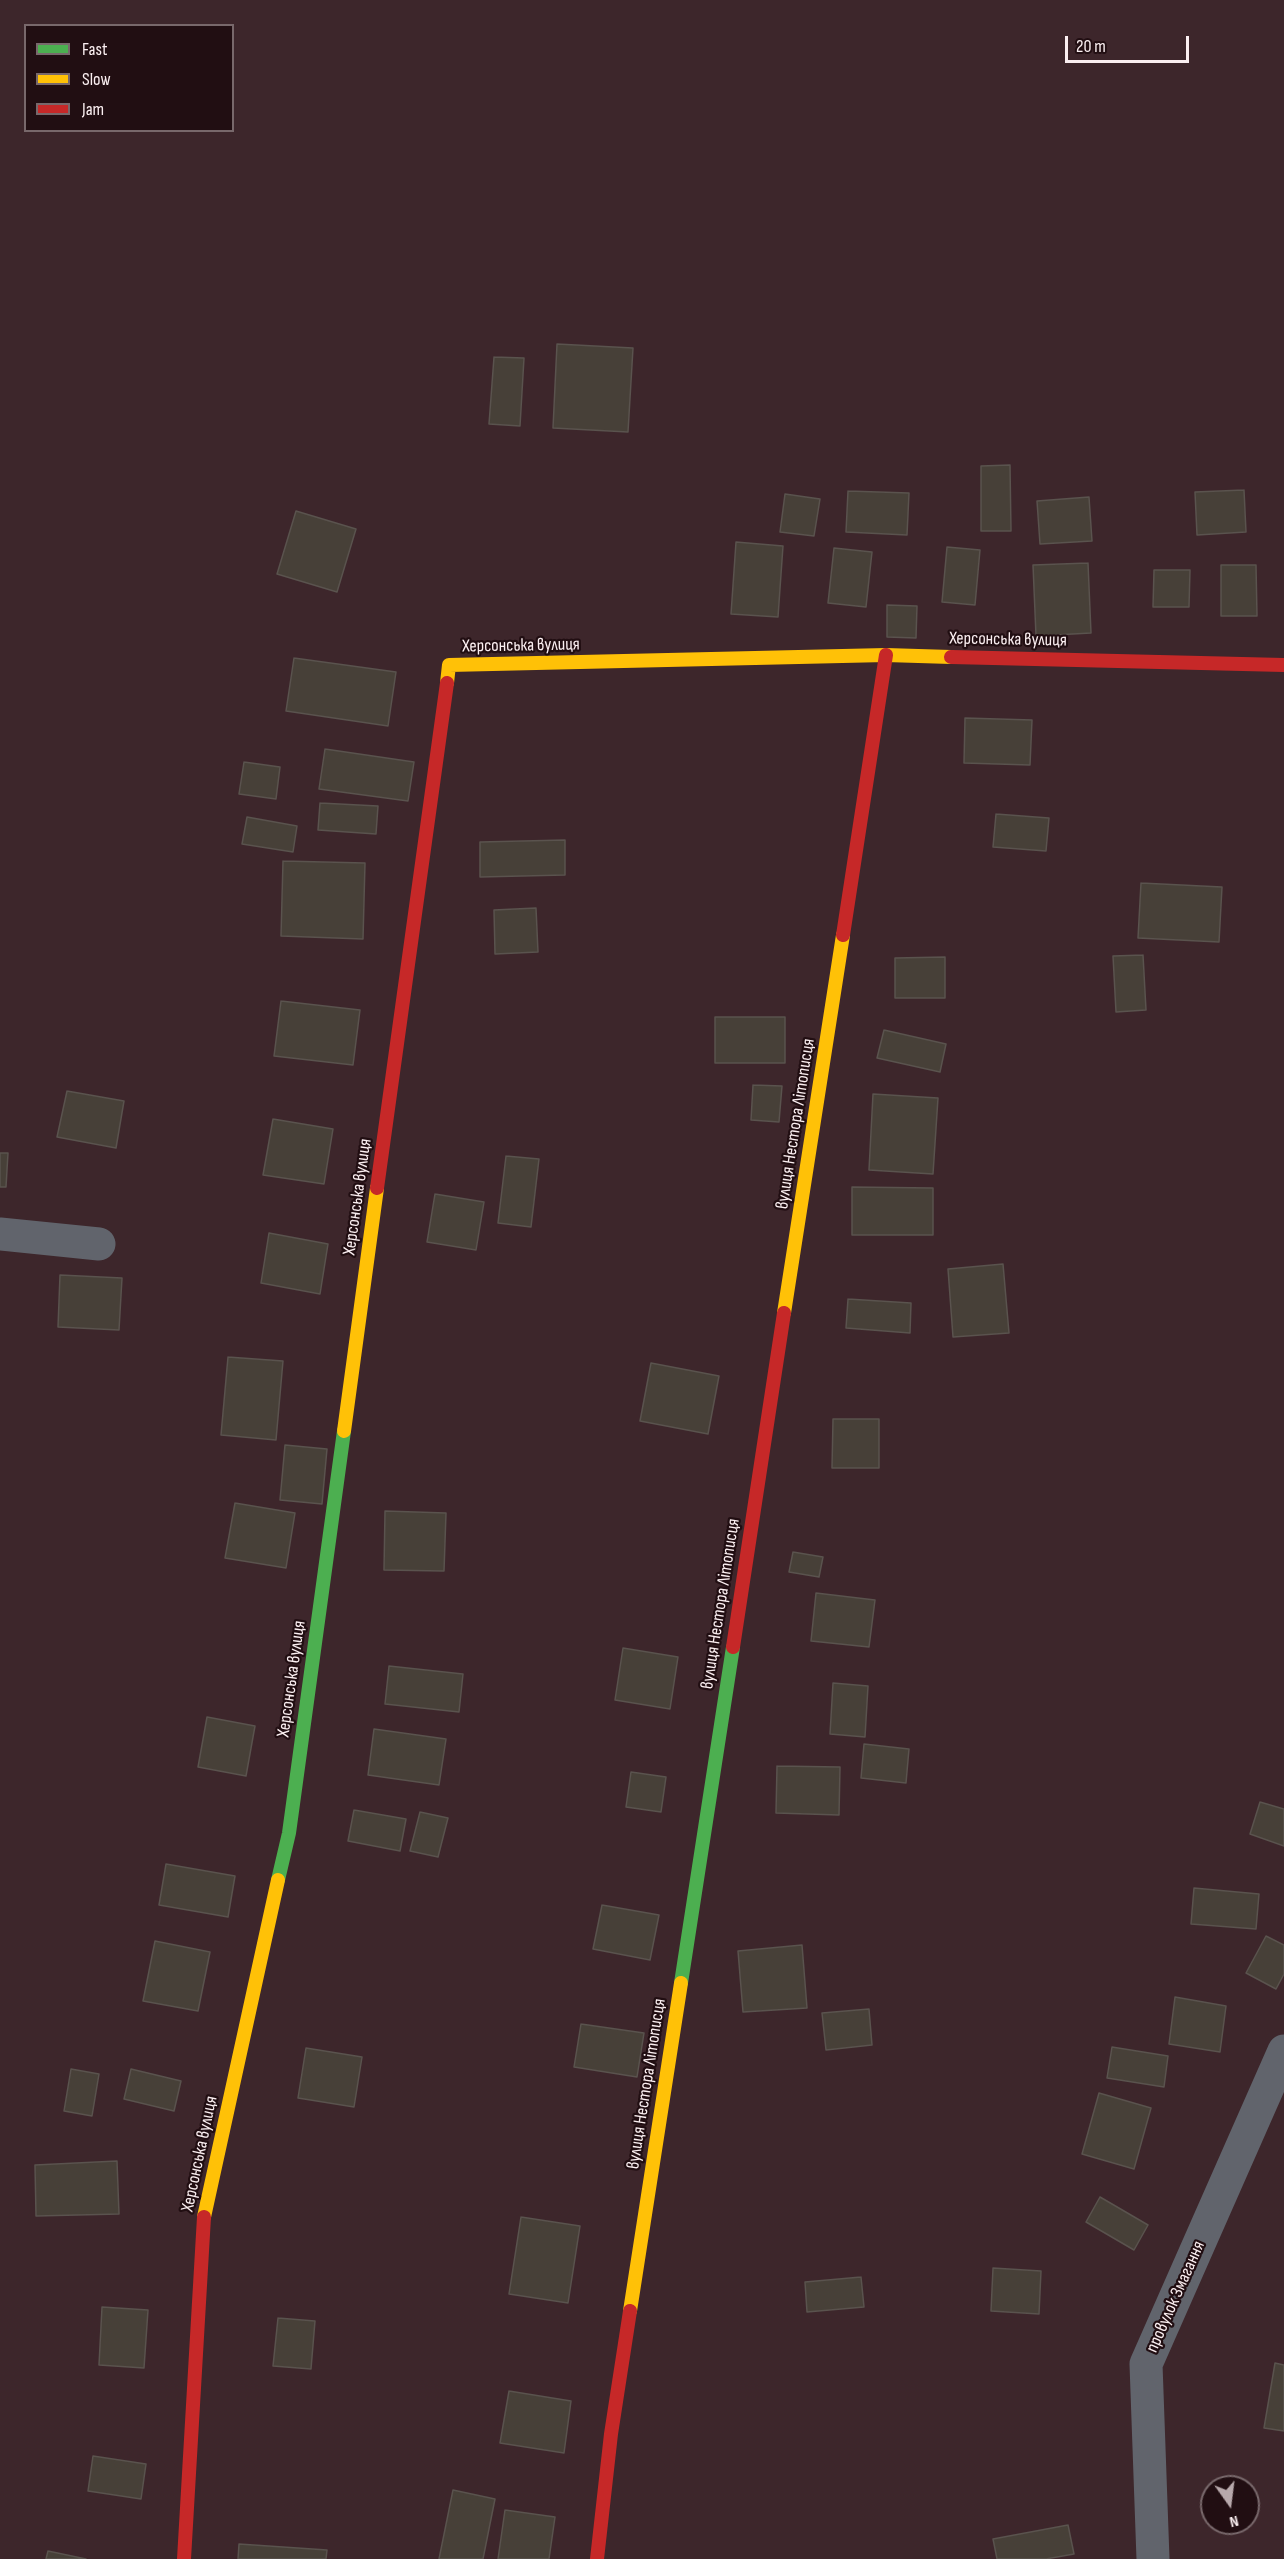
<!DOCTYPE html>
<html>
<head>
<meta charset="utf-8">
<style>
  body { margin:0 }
  #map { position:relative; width:1284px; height:2559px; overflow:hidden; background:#3d262b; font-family:"Sofia Sans Condensed",sans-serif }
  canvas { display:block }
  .legend { position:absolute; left:24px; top:24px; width:210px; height:108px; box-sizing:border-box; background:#210e12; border:2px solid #78686b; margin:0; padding:8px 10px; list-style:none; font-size:18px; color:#fbeff1 }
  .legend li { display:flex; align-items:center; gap:12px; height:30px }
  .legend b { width:30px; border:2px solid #78686b }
  .north { position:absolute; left:1200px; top:2475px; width:60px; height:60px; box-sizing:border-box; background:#210e12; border:2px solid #78686b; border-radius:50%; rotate:166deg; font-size:16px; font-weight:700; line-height:24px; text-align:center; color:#fbeff1 }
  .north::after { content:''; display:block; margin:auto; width:21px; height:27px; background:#b8a9ac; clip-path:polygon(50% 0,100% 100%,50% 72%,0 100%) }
  .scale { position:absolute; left:1065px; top:36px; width:124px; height:27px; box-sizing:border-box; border:3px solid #fbeff1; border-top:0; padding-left:8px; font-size:18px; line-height:21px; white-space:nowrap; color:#fbeff1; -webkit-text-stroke:4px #210e12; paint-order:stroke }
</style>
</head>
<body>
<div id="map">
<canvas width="1284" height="2559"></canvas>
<ul class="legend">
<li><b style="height:8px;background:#4caf50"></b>Fast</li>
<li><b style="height:8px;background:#ffc107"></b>Slow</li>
<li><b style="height:8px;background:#c62828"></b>Jam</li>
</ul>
<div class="north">N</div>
<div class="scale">20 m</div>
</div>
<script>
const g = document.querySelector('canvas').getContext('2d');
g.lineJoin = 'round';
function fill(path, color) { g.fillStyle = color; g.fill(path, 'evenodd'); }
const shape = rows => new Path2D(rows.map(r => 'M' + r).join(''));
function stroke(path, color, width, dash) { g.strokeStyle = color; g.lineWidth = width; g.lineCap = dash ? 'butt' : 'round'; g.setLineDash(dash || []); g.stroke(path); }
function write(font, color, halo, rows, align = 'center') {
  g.font = font + ' "Sofia Sans Condensed",sans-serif'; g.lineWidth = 4.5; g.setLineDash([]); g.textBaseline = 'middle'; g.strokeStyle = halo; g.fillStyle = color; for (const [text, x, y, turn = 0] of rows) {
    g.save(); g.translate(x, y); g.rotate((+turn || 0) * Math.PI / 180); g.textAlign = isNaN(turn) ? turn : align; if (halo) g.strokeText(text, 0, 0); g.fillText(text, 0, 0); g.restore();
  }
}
const building = shape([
  [557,344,633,348,628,432,553,428,557,344],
  [494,357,524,358,520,426,489,424,494,357],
  [1010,465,1011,531,981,531,981,466,1010,465],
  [1244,490,1246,532,1197,535,1195,492,1244,490],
  [848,491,909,493,907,535,846,532,848,491],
  [785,494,820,499,814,536,780,532,785,494],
  [1089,497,1092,541,1040,544,1037,501,1089,497],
  [296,511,356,529,337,592,277,574,296,511],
  [736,542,783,546,778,617,731,614,736,542],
  [947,547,980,550,975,605,942,602,947,547],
  [834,548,872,552,866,607,828,603,834,548],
  [1088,563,1091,633,1036,636,1033,565,1088,563],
  [1221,565,1256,565,1257,616,1221,616,1221,565],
  [1154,570,1190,570,1189,607,1153,607,1154,570],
  [887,605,917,606,916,638,887,637,887,605],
  [294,658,396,672,388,726,286,711,294,658],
  [965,718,1032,720,1030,765,964,763,965,718],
  [325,749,414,762,408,801,319,789,325,749],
  [244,762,280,767,276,799,239,794,244,762],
  [320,803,378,806,376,834,318,830,320,803],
  [996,814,1049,818,1046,851,993,847,996,814],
  [247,817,297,826,293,852,242,844,247,817],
  [565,840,565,875,480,877,480,842,565,840],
  [283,861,365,863,363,939,281,936,283,861],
  [1141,883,1222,887,1219,942,1138,938,1141,883],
  [536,908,538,952,495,954,494,910,536,908],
  [1143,955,1146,1010,1116,1012,1113,956,1143,955],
  [945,957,945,998,895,998,895,958,945,957],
  [281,1001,360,1010,353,1065,274,1056,281,1001],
  [715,1017,785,1017,785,1063,715,1063,715,1017],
  [884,1030,946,1044,940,1072,877,1058,884,1030],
  [753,1085,782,1086,779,1122,751,1120,753,1085],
  [67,1091,124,1101,116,1148,57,1137,67,1091],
  [873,1094,938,1098,933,1174,869,1170,873,1094],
  [273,1119,333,1129,324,1184,263,1175,273,1119],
  [0,1153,8,1153,6,1187,0,1187,0,1153],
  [506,1156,539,1159,531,1227,498,1223,506,1156],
  [852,1187,933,1188,933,1235,852,1235,852,1187],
  [435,1194,484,1202,476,1250,427,1242,435,1194],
  [269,1233,328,1244,320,1294,261,1283,269,1233],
  [1003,1264,1009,1333,953,1337,948,1269,1003,1264],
  [60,1275,122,1278,119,1330,58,1327,60,1275],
  [848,1299,911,1303,910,1333,846,1328,848,1299],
  [228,1357,283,1361,276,1440,221,1435,228,1357],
  [651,1363,719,1376,708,1434,640,1421,651,1363],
  [833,1419,879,1419,879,1468,832,1468,833,1419],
  [285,1445,327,1449,322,1504,280,1500,285,1445],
  [235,1503,295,1513,286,1568,225,1558,235,1503],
  [385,1511,446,1513,444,1571,384,1570,385,1511],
  [793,1552,823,1557,819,1577,789,1572,793,1552],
  [816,1593,875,1600,869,1647,811,1641,816,1593],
  [623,1648,678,1657,670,1709,615,1700,623,1648],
  [389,1666,463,1674,459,1712,385,1704,389,1666],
  [833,1683,868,1686,865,1737,830,1734,833,1683],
  [207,1717,255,1726,246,1776,198,1767,207,1717],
  [374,1729,446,1739,439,1785,368,1775,374,1729],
  [864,1744,909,1749,906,1783,861,1778,864,1744],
  [777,1766,840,1767,839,1815,776,1813,777,1766],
  [631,1772,666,1777,661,1812,626,1807,631,1772],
  [1260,1802,1284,1809,1284,1846,1250,1834,1260,1802],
  [354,1810,406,1819,400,1851,348,1841,354,1810],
  [420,1812,448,1818,438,1857,410,1851,420,1812],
  [166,1864,235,1876,228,1917,159,1905,166,1864],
  [1194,1888,1259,1894,1256,1929,1191,1924,1194,1888],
  [602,1905,659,1915,650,1960,593,1949,602,1905],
  [1266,1936,1284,1945,1284,1974,1276,1989,1246,1973,1266,1936],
  [155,1941,210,1952,198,2011,143,2001,155,1941],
  [802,1945,807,2008,743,2012,738,1951,802,1945],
  [1175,1997,1226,2006,1220,2052,1169,2044,1175,1997],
  [869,2009,872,2045,826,2050,822,2013,869,2009],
  [581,2024,644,2033,637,2077,574,2067,581,2024],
  [1112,2047,1168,2056,1164,2087,1107,2078,1112,2047],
  [306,2048,362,2057,354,2107,298,2098,306,2048],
  [71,2069,99,2074,92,2116,64,2111,71,2069],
  [131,2069,181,2081,174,2111,124,2099,131,2069],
  [1099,2093,1151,2108,1134,2169,1082,2154,1099,2093],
  [117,2161,119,2214,36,2216,35,2165,117,2161],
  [1100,2197,1148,2225,1134,2250,1086,2222,1100,2197],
  [521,2217,580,2226,568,2303,509,2294,521,2217],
  [993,2268,1041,2271,1039,2314,991,2311,993,2268],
  [861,2277,864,2307,807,2312,805,2282,861,2277],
  [102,2307,148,2310,144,2368,99,2365,102,2307],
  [278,2318,315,2321,311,2369,273,2366,278,2318],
  [1275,2363,1284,2365,1284,2431,1264,2428,1275,2363],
  [509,2391,571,2401,564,2453,500,2443,509,2391],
  [93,2456,146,2464,141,2499,88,2491,93,2456],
  [453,2490,495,2499,483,2559,439,2559,453,2490],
  [505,2510,555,2517,549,2559,498,2559,505,2510],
  [1068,2525,1074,2554,1046,2559,997,2559,993,2539,1068,2525],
  [239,2544,327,2550,326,2559,238,2559,239,2544],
  [48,2551,86,2559,46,2559,48,2551]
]);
fill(building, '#474038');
stroke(building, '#5a534e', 1.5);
stroke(shape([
  [0,1234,99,1244],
  [1153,2559,1146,2364,1284,2051]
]), '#61646c', 33);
stroke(shape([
  [278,1880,289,1833,344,1431],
  [681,1983,733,1647]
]), '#4caf50', 14);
stroke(shape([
  [447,683,449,665,886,655,951,657],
  [784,1313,843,935],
  [344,1431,377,1188],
  [204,2217,278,1880],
  [630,2311,681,1983]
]), '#ffc107', 14);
stroke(shape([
  [951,657,1284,665],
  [843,935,886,655],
  [377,1188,447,683],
  [733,1647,784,1313],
  [184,2559,204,2217],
  [597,2559,611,2434,630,2311]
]), '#c62828', 14);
write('18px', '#fbeff1', '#210e12', [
  ["Херсонська вулиця",1008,640,1],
  ["Херсонська вулиця",521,646,-1],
  ["вулиця Нестора Літописця",796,1124,-81],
  ["Херсонська вулиця",358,1197,-82],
  ["вулиця Нестора Літописця",721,1604,-81],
  ["Херсонська вулиця",292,1679,-82],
  ["вулиця Нестора Літописця",647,2084,-81],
  ["Херсонська вулиця",200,2154,-78],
  ["провулок Змагання",1176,2297,-66]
]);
</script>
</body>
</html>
